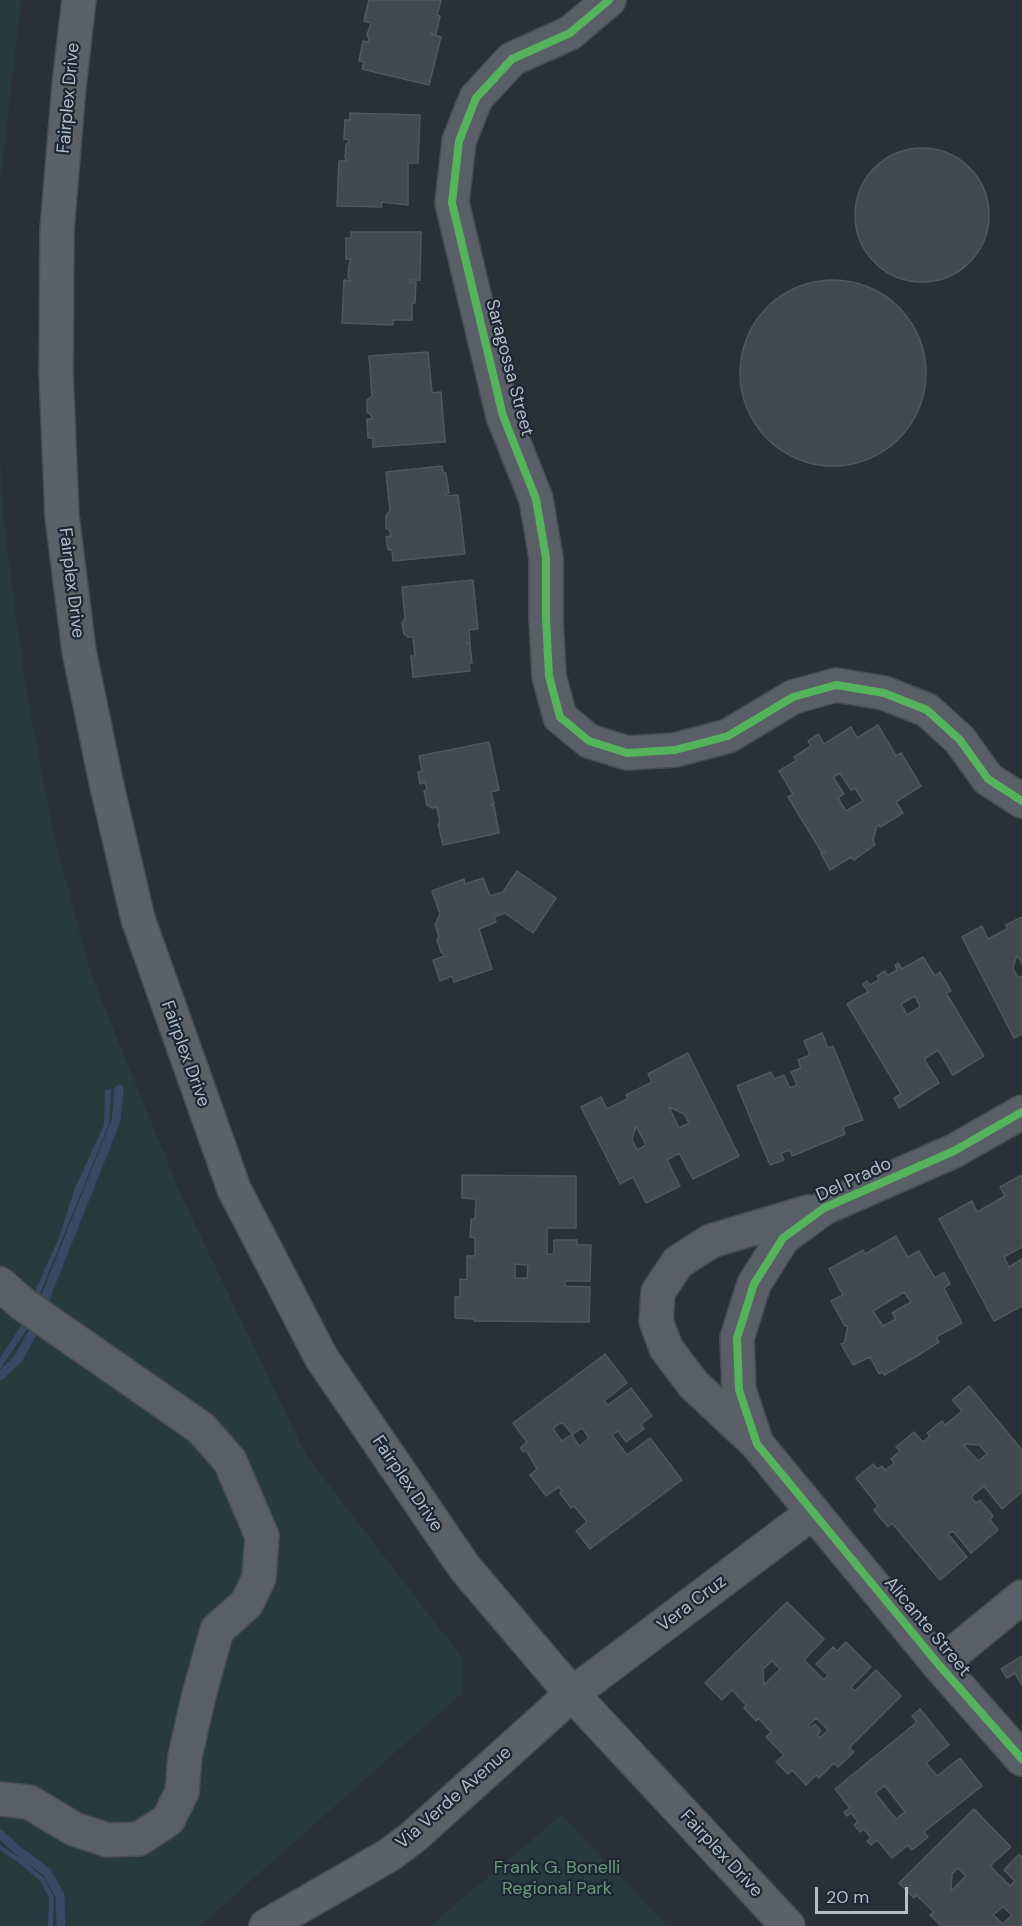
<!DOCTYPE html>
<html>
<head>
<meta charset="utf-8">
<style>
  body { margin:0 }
  #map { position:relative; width:1022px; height:1926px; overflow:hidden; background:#2a3038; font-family:"DM Sans",sans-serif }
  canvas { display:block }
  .scale { position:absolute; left:815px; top:1887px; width:93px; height:27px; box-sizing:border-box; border:3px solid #b4bcc9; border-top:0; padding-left:8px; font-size:18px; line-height:21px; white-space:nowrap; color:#b4bcc9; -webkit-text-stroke:4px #1d2633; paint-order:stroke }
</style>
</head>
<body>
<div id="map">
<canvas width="1022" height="1926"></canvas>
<div class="scale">20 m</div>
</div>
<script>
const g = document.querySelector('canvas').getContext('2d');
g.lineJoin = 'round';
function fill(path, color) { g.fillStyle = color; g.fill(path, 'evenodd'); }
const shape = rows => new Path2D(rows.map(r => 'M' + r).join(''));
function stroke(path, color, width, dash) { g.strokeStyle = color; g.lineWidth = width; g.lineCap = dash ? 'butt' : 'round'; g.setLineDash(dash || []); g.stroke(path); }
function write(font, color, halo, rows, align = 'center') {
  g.font = font + ' "DM Sans",sans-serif'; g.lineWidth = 4.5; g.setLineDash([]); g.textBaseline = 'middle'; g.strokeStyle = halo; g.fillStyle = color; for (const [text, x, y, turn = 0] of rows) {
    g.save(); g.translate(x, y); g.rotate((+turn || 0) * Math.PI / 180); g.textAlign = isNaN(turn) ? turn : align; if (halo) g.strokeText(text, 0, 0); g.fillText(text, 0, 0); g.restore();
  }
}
fill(shape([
  [0,0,21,0,0,185],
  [0,452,3,518,25,684,54,837,91,974,180,1193,306,1455,461,1656,461,1694,200,1926,0,1926],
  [561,1815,668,1926,430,1926]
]), '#273a3e');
fill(shape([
  [111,1089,109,1124,40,1294,29,1326,0,1369,0,1358,24,1321,35,1291,58,1240,75,1188,104,1125,105,1090],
  [0,1845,23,1860,44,1878,54,1897,53,1926,48,1926,49,1898,41,1882,22,1865,0,1850]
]), '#384963');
stroke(shape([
  [0,1376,18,1359,45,1310,46,1296,116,1121,119,1089],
  [0,1834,21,1853,47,1872,60,1896,61,1926]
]), '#384963', 9);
const building = shape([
  [369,0,441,0,437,15,440,16,436,34,430,33,430,34,441,37,429,85,362,69,364,62,359,61,363,41,368,42,369,39,367,35,371,23,364,21,369,0],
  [350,113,420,115,418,163,408,163,408,205,381,202,382,207,337,206,339,161,348,161,345,158,346,145,349,142,349,140,344,139,345,120,350,120,350,113],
  '855 215a67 67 0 1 1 134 0a67 67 0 1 1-134 0Z',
  [351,232,421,232,420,280,410,280,410,282,416,282,415,303,412,303,412,320,393,320,393,325,342,323,344,280,351,281,348,277,349,265,351,259,346,259,346,238,351,238,351,232],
  '740 373a93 93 0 1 1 186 0a93 93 0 1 1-186 0Z',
  [428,352,432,393,441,392,445,442,373,447,373,438,368,438,367,419,372,419,371,415,367,412,367,400,372,396,369,356,428,352],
  [442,466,443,473,446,473,449,493,446,493,446,496,458,495,465,554,393,561,392,550,388,550,386,537,391,536,390,531,386,528,386,515,390,511,386,472,442,466],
  [473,580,478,629,469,630,470,643,467,643,470,644,472,663,469,663,470,671,413,677,411,656,415,656,413,637,408,637,404,634,402,623,405,619,402,587,473,580],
  [878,725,896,756,901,753,921,786,896,802,903,813,880,827,879,825,877,826,873,840,875,845,854,860,851,857,830,870,821,854,826,851,822,853,788,797,793,794,779,771,797,760,794,757,811,746,808,741,818,734,824,744,851,727,857,738,878,725],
  [840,773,851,790,855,788,863,801,846,811,838,798,844,794,833,777,840,773],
  [489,742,499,790,491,792,494,804,491,805,494,806,499,833,443,845,438,824,440,824,437,807,432,808,427,805,424,791,427,789,425,782,420,784,418,772,422,771,419,756,489,742],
  [517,871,556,898,533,933,505,913,494,917,496,922,479,929,492,969,454,982,452,976,440,981,433,960,445,956,441,952,437,940,439,936,435,925,440,914,432,891,464,879,465,884,483,878,490,896,503,892,517,871],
  [1022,917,1022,964,1017,955,1013,968,1018,978,1022,976,1022,1034,1014,1038,962,937,982,926,988,939,1007,929,1006,925,1022,917],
  [923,957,935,976,940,972,951,991,946,993,984,1056,953,1075,938,1050,924,1059,939,1083,899,1108,894,1098,901,1094,847,1004,868,992,863,984,867,981,870,985,879,980,877,976,885,971,887,976,897,970,895,965,898,963,902,969,923,957],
  [915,996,920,1007,907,1015,901,1004,915,996],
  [822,1033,828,1048,833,1046,863,1120,843,1127,845,1134,792,1156,790,1150,781,1153,784,1160,770,1165,737,1086,771,1072,774,1079,784,1075,790,1088,797,1085,791,1072,801,1068,798,1060,810,1055,804,1041,822,1033],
  [688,1053,739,1156,693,1179,679,1153,667,1160,680,1186,646,1203,633,1177,620,1184,581,1107,601,1097,607,1109,627,1099,626,1095,652,1082,648,1074,688,1053],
  [669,1107,684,1114,689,1123,679,1128,669,1107],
  [636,1126,646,1145,637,1150,632,1139,636,1126],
  [462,1175,576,1176,576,1228,547,1228,547,1254,554,1254,554,1240,577,1240,577,1245,591,1245,590,1281,565,1281,565,1286,590,1287,589,1322,474,1321,474,1319,455,1318,455,1297,460,1297,460,1279,467,1280,467,1256,475,1256,475,1238,470,1237,471,1219,475,1219,476,1199,462,1198,462,1175],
  [515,1264,528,1265,527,1278,515,1278,515,1264],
  [1022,1175,1022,1247,1004,1257,1009,1267,1022,1259,1022,1306,994,1321,939,1219,972,1201,977,1212,1005,1196,1000,1187,1022,1175],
  [896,1236,908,1257,919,1251,935,1278,944,1272,950,1284,944,1288,962,1323,936,1337,939,1342,917,1356,884,1375,883,1372,879,1374,870,1357,853,1365,841,1344,844,1343,848,1326,845,1326,831,1301,843,1295,829,1269,863,1250,865,1254,896,1236],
  [904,1292,911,1302,892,1313,896,1319,883,1326,873,1311,904,1292],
  [605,1354,627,1383,604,1401,608,1405,631,1388,652,1416,641,1424,644,1429,626,1442,618,1431,612,1435,627,1455,650,1438,682,1480,590,1549,576,1531,587,1522,574,1506,571,1508,560,1493,562,1491,559,1487,546,1496,530,1475,537,1469,526,1450,524,1452,520,1448,527,1442,513,1423,605,1354],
  [560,1423,564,1424,572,1434,562,1441,553,1429,560,1423],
  [582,1428,589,1438,579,1446,572,1435,582,1428],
  [969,1386,1022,1450,1022,1492,1002,1509,984,1486,971,1497,976,1503,980,1500,993,1516,990,1520,998,1530,971,1553,953,1531,948,1534,967,1557,940,1580,892,1523,888,1527,874,1510,878,1506,856,1478,873,1464,878,1469,882,1466,885,1470,894,1463,891,1459,900,1451,896,1447,914,1432,923,1442,930,1436,927,1433,942,1421,945,1425,962,1411,952,1400,969,1386],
  [963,1444,979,1445,987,1454,978,1461,963,1444],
  [787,1602,824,1639,804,1660,824,1680,828,1675,816,1664,833,1647,837,1651,846,1642,871,1667,851,1687,855,1691,876,1670,901,1696,849,1748,854,1752,838,1767,834,1763,819,1778,816,1775,806,1785,792,1770,788,1774,776,1762,784,1755,766,1737,771,1732,758,1718,756,1721,744,1708,746,1705,732,1690,722,1700,705,1683,787,1602],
  [772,1661,780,1669,764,1685,763,1669,772,1661],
  [816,1718,828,1730,820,1738,817,1735,821,1731,815,1724,810,1728,808,1726,816,1718],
  [1022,1656,1022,1685,1015,1673,1007,1678,1001,1669,1022,1656],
  [920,1709,949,1745,926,1763,937,1776,960,1758,982,1786,924,1832,928,1837,912,1850,908,1845,892,1858,877,1840,871,1845,867,1841,871,1838,864,1829,860,1832,854,1825,858,1822,851,1813,847,1816,844,1812,850,1808,835,1789,917,1722,912,1716,920,1709],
  [885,1786,905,1812,896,1819,875,1793,885,1786],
  [974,1809,1011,1847,990,1866,1010,1886,1015,1881,1004,1870,1019,1854,1022,1857,1022,1926,941,1926,930,1915,934,1912,916,1895,914,1898,899,1883,974,1809],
  [958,1868,966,1876,951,1891,952,1874,958,1868],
  [1003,1907,1012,1915,1003,1924,993,1915,1003,1907]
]);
fill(building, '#444950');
stroke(building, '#52575f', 1.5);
const minor = shape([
  [609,0,570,33,512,59,476,98,459,141,452,203,503,416,536,499,546,558,546,618,549,676,560,717,589,741,627,753,675,750,728,736,793,697,836,685,884,693,927,710,960,740,988,779,1022,801],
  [1022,1112,954,1151,824,1208,783,1238,754,1284,737,1338,739,1390,757,1444,939,1665,1022,1759],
  [0,1284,24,1305,201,1428,230,1461,262,1536,259,1578,247,1603,217,1630,199,1695,185,1756,182,1792,168,1820,139,1839,107,1840,74,1829,29,1802,0,1799],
  [754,1441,693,1384,666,1348,656,1321,658,1292,678,1262,711,1241,808,1212],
  [939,1665,1022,1597],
  [572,1694,812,1513]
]);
const major = shape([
  [79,0,69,86,57,230,56,373,62,516,79,651,106,782,138,919,234,1189,321,1357,465,1568,572,1694,788,1926],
  [266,1926,389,1855,412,1838,572,1694]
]);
stroke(minor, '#484c53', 36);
stroke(major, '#484c55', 36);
stroke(minor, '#5a5e66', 33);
stroke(major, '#5c6168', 33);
stroke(shape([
  [609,0,570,33,512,59,476,98,459,141,452,203,503,416,536,499,546,558,546,618,549,676,560,717,589,741,627,753,675,750,728,736,793,697,836,685,884,693,927,710,960,740,988,779,1022,801],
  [1022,1112,954,1151,824,1208,783,1238,754,1284,737,1338,739,1390,757,1444,939,1665,1022,1759]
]), '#56b35d', 8);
write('18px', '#b4bcc9', '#1d2633', [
  ["Fairplex Drive",69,98,-85],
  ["Saragossa Street",509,368,75],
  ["Fairplex Drive",71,583,83],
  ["Fairplex Drive",185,1054,70],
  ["Del Prado",854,1180,-25],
  ["Fairplex Drive",407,1484,56],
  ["Vera Cruz",692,1604,-37],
  ["Alicante Street",927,1627,50],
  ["Via Verde Avenue",454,1798,-41],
  ["Fairplex Drive",721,1854,47]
]);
write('18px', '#6b9a76', '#1d2633', [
  ["Frank G. Bonelli",557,1868],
  ["Regional Park",557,1889]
]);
</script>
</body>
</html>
